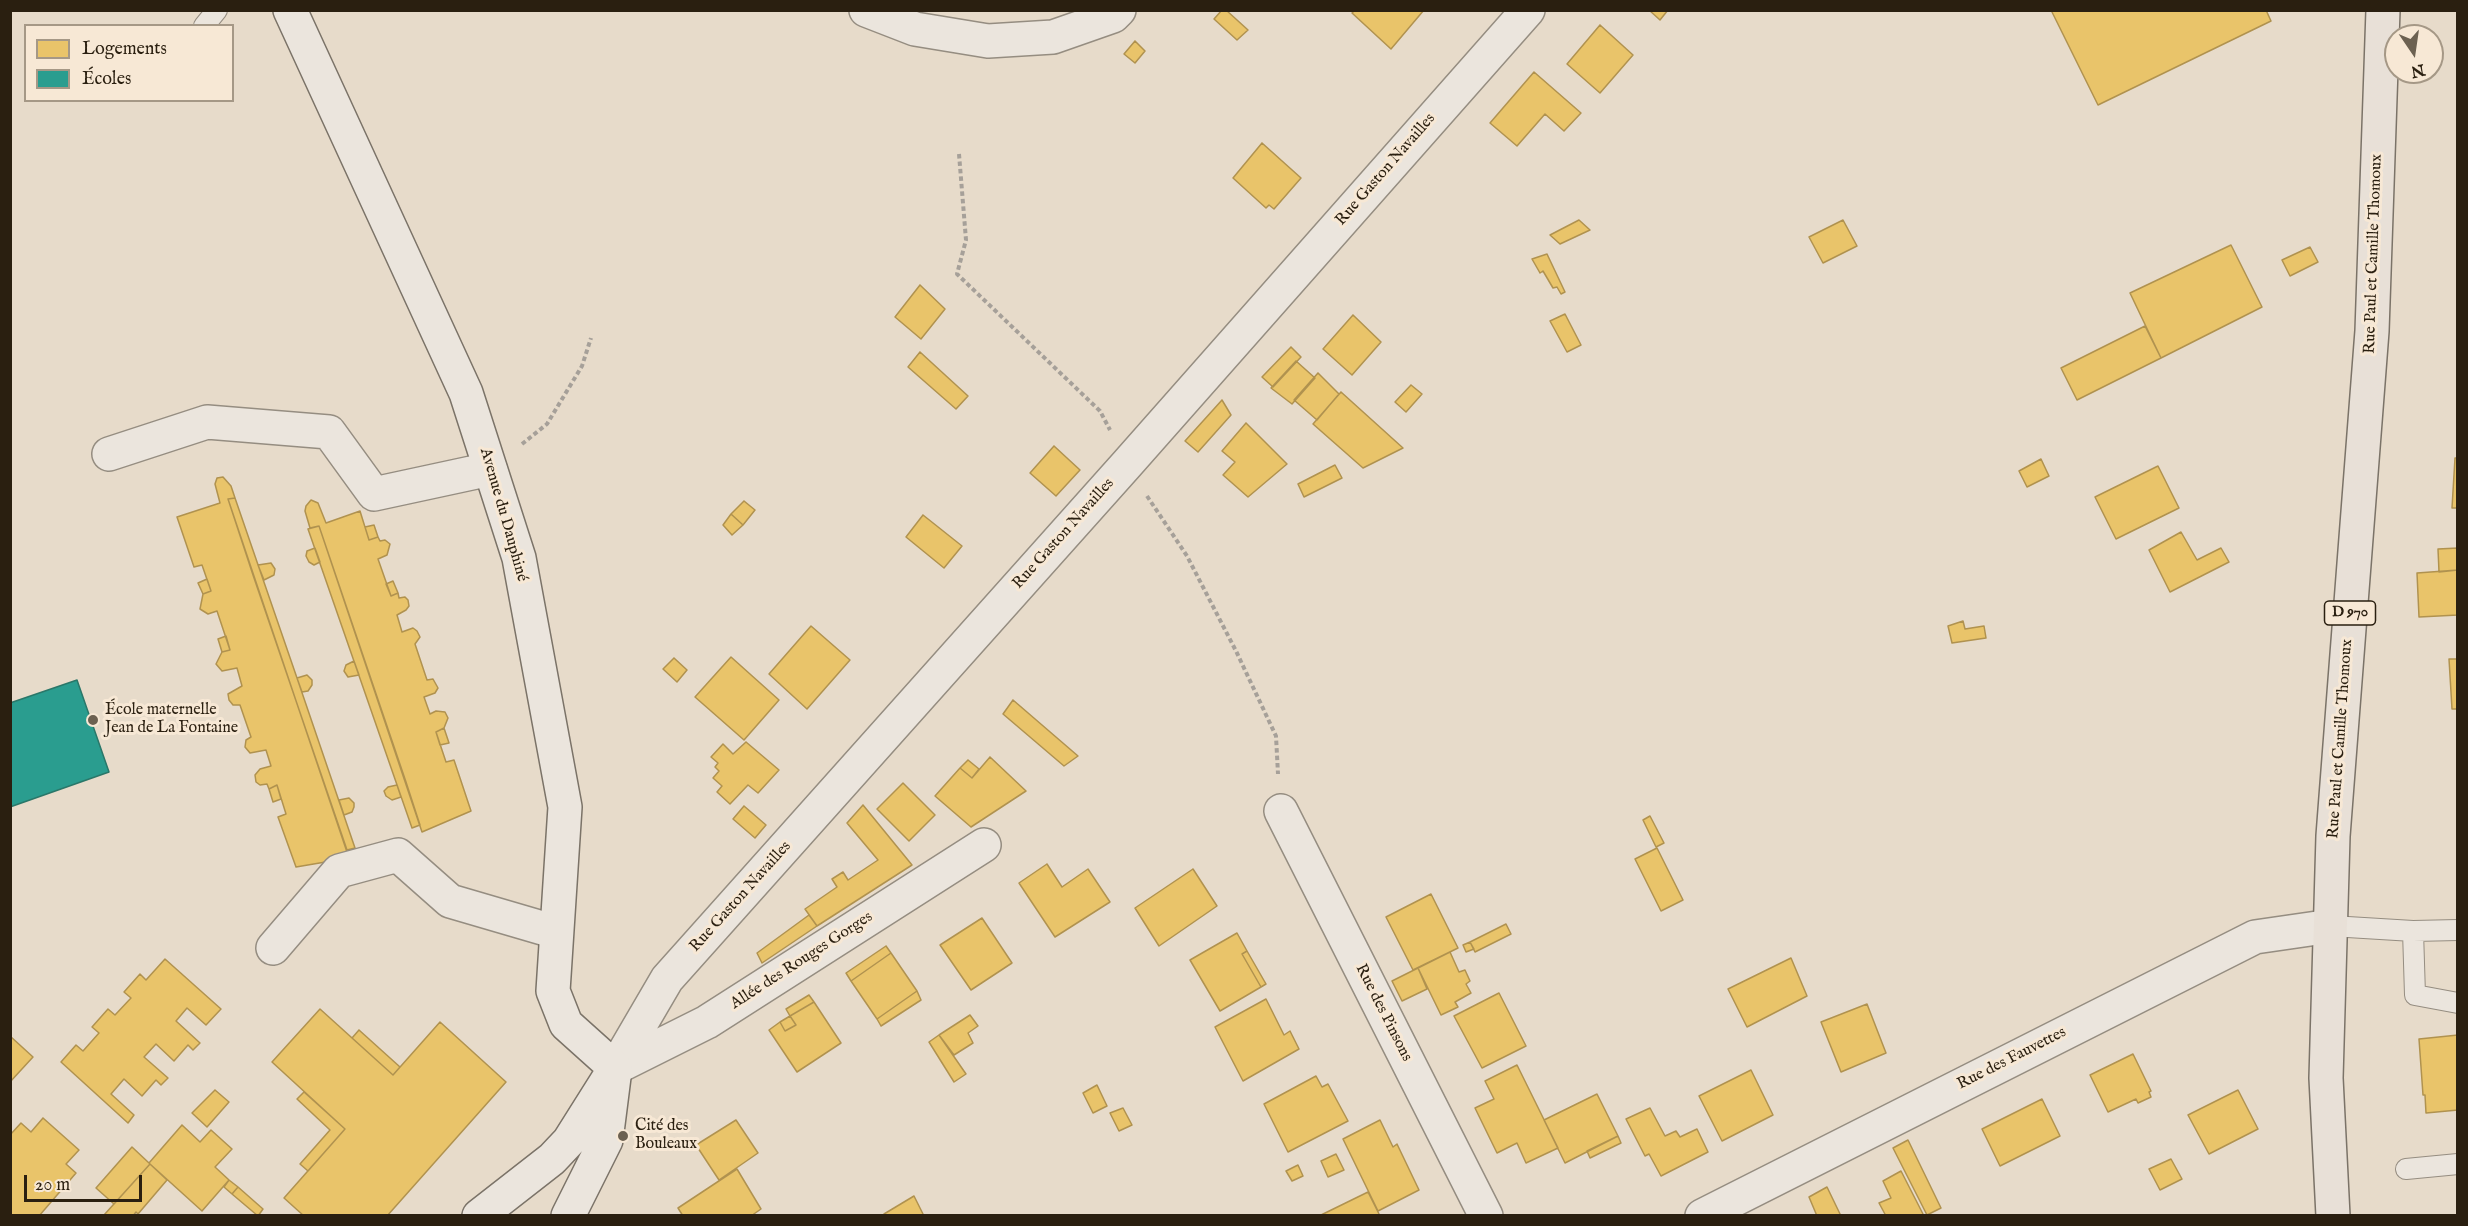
<!DOCTYPE html>
<html>
<head>
<meta charset="utf-8">
<style>
  body { margin:0 }
  #map { position:relative; width:2468px; height:1226px; overflow:hidden; background:#e7dbca; font-family:"IM FELL English",serif }
  canvas { display:block }
  .frame { position:absolute; inset:0; border:12px solid #2a1f10; pointer-events:none }
  .legend { position:absolute; left:24px; top:24px; width:210px; height:78px; box-sizing:border-box; background:#f7e8d5; border:2px solid #a59886; margin:0; padding:8px 10px; list-style:none; font-size:18px; color:#2a1f10 }
  .legend li { display:flex; align-items:center; gap:12px; height:30px }
  .legend b { width:30px; border:2px solid #a59886 }
  .north { position:absolute; left:2384px; top:24px; width:60px; height:60px; box-sizing:border-box; background:#f7e8d5; border:2px solid #a59886; border-radius:50%; rotate:167deg; font-size:16px; font-weight:700; line-height:24px; text-align:center; color:#2a1f10 }
  .north::after { content:''; display:block; margin:auto; width:21px; height:27px; background:#6c6151; clip-path:polygon(50% 0,100% 100%,50% 72%,0 100%) }
  .scale { position:absolute; left:24px; top:1175px; width:118px; height:27px; box-sizing:border-box; border:3px solid #2a1f10; border-top:0; padding-left:8px; font-size:18px; line-height:21px; white-space:nowrap; color:#2a1f10; -webkit-text-stroke:4px #f7e8d5; paint-order:stroke }
</style>
</head>
<body>
<div id="map">
<canvas width="2468" height="1226"></canvas>
<div class="frame"></div>
<ul class="legend">
<li><b style="height:16px;background:#e9c46a"></b>Logements</li>
<li><b style="height:16px;background:#2a9d8f"></b>Écoles</li>
</ul>
<div class="north">N</div>
<div class="scale">20 m</div>
</div>
<script>
const g = document.querySelector('canvas').getContext('2d');
g.lineJoin = 'round';
function fill(path, color) { g.fillStyle = color; g.fill(path, 'evenodd'); }
const shape = rows => new Path2D(rows.map(r => 'M' + r).join(''));
function stroke(path, color, width, dash) { g.strokeStyle = color; g.lineWidth = width; g.lineCap = dash ? 'butt' : 'round'; g.setLineDash(dash || []); g.stroke(path); }
function write(font, color, halo, rows, align = 'center') {
  g.font = font + ' "IM FELL English",serif'; g.lineWidth = 6; g.setLineDash([]); g.textBaseline = 'middle'; g.strokeStyle = halo; g.fillStyle = color; for (const [text, x, y, turn = 0] of rows) {
    g.save(); g.translate(x, y); g.rotate((+turn || 0) * Math.PI / 180); g.textAlign = isNaN(turn) ? turn : align; if (halo) g.strokeText(text, 0, 0); g.fillText(text, 0, 0); g.restore();
  }
}
const homes = shape([
  [1222,10,1226,10,1248,30,1237,40,1214,19,1222,10],
  [1355,10,1424,10,1391,49,1352,13,1355,10],
  [1649,10,1668,10,1660,20,1649,10],
  [2051,10,2266,10,2271,21,2098,105,2051,10],
  [1600,25,1633,55,1600,93,1567,64,1600,25],
  [1135,41,1145,51,1135,63,1124,54,1135,41],
  [1534,72,1581,113,1564,131,1545,114,1517,146,1490,123,1534,72],
  [1262,143,1301,178,1274,209,1269,205,1266,208,1233,178,1262,143],
  [1579,220,1590,230,1560,244,1550,235,1579,220],
  [1843,220,1857,246,1823,263,1809,237,1843,220],
  [2231,245,2262,307,2161,358,2130,293,2231,245],
  [2310,247,2318,262,2290,276,2282,260,2310,247],
  [1547,254,1565,292,1561,294,1557,287,1553,288,1543,271,1540,273,1532,259,1547,254],
  [920,285,945,309,921,339,895,317,920,285],
  [1565,314,1581,345,1567,352,1550,321,1565,314],
  [1353,315,1381,342,1352,375,1323,349,1353,315],
  [2145,326,2161,358,2077,400,2061,368,2145,326],
  [1291,347,1301,357,1273,387,1262,377,1291,347],
  [920,352,968,396,956,409,908,367,920,352],
  [1296,361,1315,378,1292,404,1271,388,1296,361],
  [1318,373,1339,394,1317,420,1294,400,1318,373],
  [1411,385,1422,394,1406,412,1395,402,1411,385],
  [1341,392,1403,448,1363,468,1313,424,1341,392],
  [1222,400,1231,415,1198,452,1185,441,1222,400],
  [1246,423,1287,464,1248,497,1223,475,1235,462,1222,451,1246,423],
  [1054,446,1080,470,1056,496,1030,473,1054,446],
  [2455,458,2458,458,2458,508,2452,508,2455,458],
  [2041,459,2049,476,2027,487,2019,471,2041,459],
  [1335,465,1342,478,1304,497,1298,484,1335,465],
  [2158,466,2179,508,2116,539,2095,497,2158,466],
  [223,477,231,486,235,498,228,499,349,858,296,867,278,817,286,814,277,785,269,789,267,784,260,785,256,782,255,775,260,769,271,766,266,750,250,753,245,747,246,740,251,737,240,705,233,705,229,700,228,694,242,686,237,668,222,671,216,664,222,652,230,650,217,611,208,614,200,609,203,594,211,591,202,565,194,567,177,517,220,503,215,484,217,478,223,477],
  [235,498,297,678,355,848,347,850,253,575,228,499,235,498],
  [311,500,318,503,326,523,360,511,369,540,378,537,380,541,385,540,390,544,387,555,378,559,391,596,398,593,399,598,405,597,408,600,409,606,406,610,397,615,402,632,413,628,417,631,420,637,415,644,427,680,433,679,438,688,435,693,424,697,430,714,436,711,445,712,448,718,444,728,436,732,446,762,454,760,471,811,422,832,319,526,310,528,305,511,306,506,311,500],
  [744,501,755,510,743,525,731,514,744,501],
  [731,514,743,525,732,535,723,525,731,514],
  [923,515,962,546,944,568,906,537,923,515],
  [374,525,378,537,369,540,365,527,374,525],
  [319,526,406,782,420,825,412,828,308,529,319,526],
  [2181,532,2197,560,2221,548,2229,562,2170,592,2149,550,2181,532],
  [315,548,320,562,314,565,309,562,306,556,307,551,315,548],
  [2458,548,2458,570,2439,572,2438,549,2458,548],
  [271,563,275,569,274,575,264,580,258,565,271,563],
  [2458,570,2458,615,2419,617,2417,573,2458,570],
  [207,579,211,591,203,594,198,583,207,579],
  [393,581,398,593,391,596,386,584,393,581],
  [1963,621,1965,629,1984,626,1986,638,1952,643,1948,626,1963,621],
  [811,626,850,660,807,709,769,674,811,626],
  [226,636,230,650,222,652,218,639,226,636],
  [731,657,779,700,744,740,695,697,731,657],
  [674,658,687,670,677,682,663,669,674,658],
  [2449,659,2458,659,2458,709,2452,709,2449,659],
  [354,661,359,675,348,677,344,671,346,665,354,661],
  [307,675,312,680,312,685,308,691,302,692,297,678,307,675],
  [1013,700,1078,756,1064,766,1003,714,1013,700],
  [444,728,449,743,440,745,436,732,444,728],
  [746,742,779,770,758,793,748,785,730,804,717,792,722,786,713,778,719,771,715,767,718,763,711,757,723,744,733,754,746,742],
  [990,757,1026,791,971,827,935,796,960,768,972,778,990,757],
  [968,760,979,769,972,778,960,768,968,760],
  [903,783,935,815,909,841,877,809,903,783],
  [277,785,281,799,273,802,269,789,277,785],
  [397,785,401,797,392,800,386,796,384,791,388,787,397,785],
  [349,798,354,803,354,807,352,812,344,815,339,800,349,798],
  [863,805,912,865,817,926,805,909,837,887,832,879,843,872,848,880,878,860,847,823,863,805],
  [744,806,766,825,755,838,733,819,744,806],
  [1650,816,1664,843,1656,847,1643,820,1650,816],
  [1657,848,1683,900,1661,911,1635,859,1657,848],
  [1047,864,1062,887,1088,869,1110,902,1055,937,1019,883,1047,864],
  [1193,869,1217,906,1159,946,1135,908,1193,869],
  [1431,894,1458,948,1413,970,1386,917,1431,894],
  [809,915,817,926,762,963,757,953,809,915],
  [982,918,1012,963,971,990,940,945,982,918],
  [1506,924,1511,934,1475,952,1470,942,1506,924],
  [1237,933,1247,951,1242,954,1261,987,1220,1011,1190,960,1237,933],
  [1470,942,1474,949,1466,952,1463,945,1470,942],
  [886,946,891,953,851,981,846,973,886,946],
  [1247,951,1266,984,1261,987,1242,954,1247,951],
  [1450,952,1459,972,1465,970,1470,981,1466,984,1471,993,1455,1002,1458,1007,1441,1015,1418,968,1450,952],
  [891,953,917,991,877,1019,851,981,891,953],
  [1791,958,1807,996,1747,1027,1728,989,1791,958],
  [165,959,221,1009,206,1025,187,1008,176,1021,200,1043,193,1050,188,1045,174,1061,156,1044,144,1057,168,1078,161,1085,156,1080,142,1096,124,1079,111,1094,134,1115,128,1123,61,1062,76,1045,83,1051,99,1033,92,1027,108,1009,115,1015,131,998,124,992,140,974,146,980,165,959],
  [1418,968,1427,989,1402,1001,1392,981,1418,968],
  [917,991,921,1000,881,1026,877,1019,917,991],
  [1499,993,1526,1046,1482,1068,1454,1016,1499,993],
  [809,995,814,1002,790,1016,786,1009,809,995],
  [1266,999,1284,1035,1290,1031,1299,1049,1243,1081,1215,1027,1266,999],
  [814,1002,841,1043,797,1072,769,1030,780,1022,785,1031,796,1025,790,1016,814,1002],
  [1867,1004,1886,1053,1841,1072,1821,1022,1867,1004],
  [320,1009,393,1075,440,1022,506,1082,387,1216,304,1216,284,1198,345,1129,272,1062,320,1009],
  [970,1015,978,1026,968,1033,973,1043,954,1055,939,1035,970,1015],
  [790,1016,796,1025,785,1031,780,1022,790,1016],
  [359,1030,400,1067,393,1075,352,1038,359,1030],
  [939,1035,966,1074,954,1082,929,1042,939,1035],
  [2458,1035,2458,1110,2426,1113,2425,1095,2423,1095,2419,1039,2458,1035],
  [10,1036,33,1057,10,1082,10,1036],
  [2133,1054,2151,1091,2149,1092,2151,1097,2138,1103,2136,1099,2108,1112,2090,1075,2133,1054],
  [1517,1065,1558,1148,1526,1163,1517,1143,1497,1153,1475,1108,1494,1099,1485,1081,1517,1065],
  [1751,1070,1773,1115,1722,1141,1699,1096,1751,1070],
  [1316,1076,1322,1087,1328,1084,1348,1121,1288,1152,1264,1104,1316,1076],
  [1097,1085,1107,1106,1093,1113,1083,1093,1097,1085],
  [215,1090,229,1102,207,1127,192,1113,215,1090],
  [2238,1090,2258,1129,2209,1154,2188,1115,2238,1090],
  [304,1092,345,1129,308,1171,300,1164,330,1130,297,1099,304,1092],
  [1597,1094,1618,1136,1565,1163,1544,1120,1597,1094],
  [2042,1099,2060,1136,2000,1166,1982,1129,2042,1099],
  [1123,1108,1132,1125,1119,1131,1110,1113,1123,1108],
  [1650,1108,1665,1136,1676,1131,1680,1137,1697,1129,1708,1152,1661,1176,1649,1154,1645,1156,1626,1119,1650,1108],
  [43,1118,79,1150,66,1164,76,1173,39,1216,10,1216,10,1135,21,1123,31,1132,43,1118],
  [736,1120,758,1153,719,1180,696,1145,736,1120],
  [1380,1120,1393,1147,1397,1144,1419,1190,1378,1211,1343,1139,1380,1120],
  [182,1125,200,1142,211,1130,232,1149,215,1167,229,1180,202,1211,150,1164,114,1204,96,1188,132,1147,149,1163,182,1125],
  [1618,1136,1621,1143,1590,1158,1587,1151,1618,1136],
  [1908,1140,1941,1208,1927,1215,1893,1148,1908,1140],
  [1336,1154,1344,1170,1328,1177,1321,1161,1336,1154],
  [2171,1159,2182,1179,2160,1190,2149,1169,2171,1159],
  [150,1164,167,1180,138,1214,136,1212,133,1216,104,1215,150,1164],
  [1298,1165,1303,1176,1292,1181,1286,1171,1298,1165],
  [737,1169,761,1209,751,1216,683,1216,678,1208,737,1169],
  [1901,1171,1924,1216,1886,1216,1879,1203,1891,1198,1883,1181,1901,1171],
  [229,1180,238,1187,232,1194,224,1187,229,1180],
  [238,1187,263,1209,258,1216,232,1194,238,1187],
  [1827,1187,1841,1216,1817,1216,1809,1197,1827,1187],
  [1368,1192,1380,1216,1319,1216,1368,1192],
  [914,1196,924,1216,885,1216,884,1214,914,1196]
]);
fill(homes, '#e9c46a');
stroke(homes, '#b0924f', 1.5);
const schools = shape([
  [77,680,109,772,10,807,10,703,77,680]
]);
fill(schools, '#2a9d8f');
stroke(schools, '#2a7769', 1.5);
const lane = shape([
  [204,26,217,10],
  [2331,926,2413,931,2458,930],
  [2413,931,2415,995,2458,1003],
  [2406,1169,2458,1164]
]);
const street = shape([
  [866,10,915,29,988,41,1053,37,1113,16,1119,10],
  [109,454,207,422,329,432,374,494,490,469],
  [1281,811,1486,1216],
  [273,948,339,871,398,855,450,901,556,932],
  [615,1068,667,979,1127,464,1528,10],
  [615,1068,707,1022,984,845],
  [1702,1216,2255,937,2331,926]
]);
const secondary = shape([
  [290,10,466,393,519,558,565,807,553,991,566,1024,615,1068],
  [479,1216,552,1159,569,1141,615,1068],
  [568,1216,606,1140,614,1077]
]);
const primary = shape([
  [2333,1216,2326,1078,2333,836,2372,331,2383,10]
]);
stroke(lane, '#958d81', 22);
stroke(street, '#958d81', 36);
stroke(secondary, '#7b7368', 36);
stroke(primary, '#7b7368', 36);
stroke(shape([
  [959,154,966,240,957,274,1100,411,1110,430],
  [522,444,547,424,582,366,591,338],
  [1147,496,1187,556,1236,651,1276,736,1278,774]
]), '#a6a099', 4, [4.5, 3]);
stroke(lane, '#ebe5dd', 20);
stroke(street, '#ebe5dd', 33);
stroke(secondary, '#ebe5dd', 33);
stroke(primary, '#e8e0d7', 33);
for (const [x, y, r, color] of [
  [93,720,6,"#6c6151"],
  [623,1136,6,"#6c6151"]
]) { const dot = new Path2D(); dot.arc(x, y, r, 0, 2 * Math.PI); g.fillStyle = color; g.fill(dot); stroke(dot, '#f7e8d5', 2); }
for (const [x, y, w] of [
  [2350,613,51]
]) { const box = new Path2D(); box.roundRect(x - w / 2, y - 12, w, 24, 4.5); g.fillStyle = '#f7e8d5'; g.fill(box); stroke(box, '#2a1f10', 1.5); }
write('bold 15px', '#2a1f10', null, [
  ["D 970",2350,613]
]);
write('16px', '#2a1f10', '#f7e8d5', [
  ["Rue Gaston Navailles",1386,170,-49],
  ["Rue Paul et Camille Thomoux",2374,254,-88],
  ["Avenue du Dauphiné",503,515,74],
  ["Rue Gaston Navailles",1064,534,-48],
  ["Rue Paul et Camille Thomoux",2341,739,-86],
  ["Rue Gaston Navailles",741,897,-48],
  ["Allée des Rouges Gorges",802,961,-33],
  ["Rue des Pinsons",1383,1013,63],
  ["Rue des Fauvettes",2012,1059,-27]
]);
write('16px', '#2a1f10', '#f7e8d5', [
  ["École maternelle",105,711],
  ["Jean de La Fontaine",105,729],
  ["Cité des",635,1127],
  ["Bouleaux",635,1145]
], 'left');
</script>
</body>
</html>
